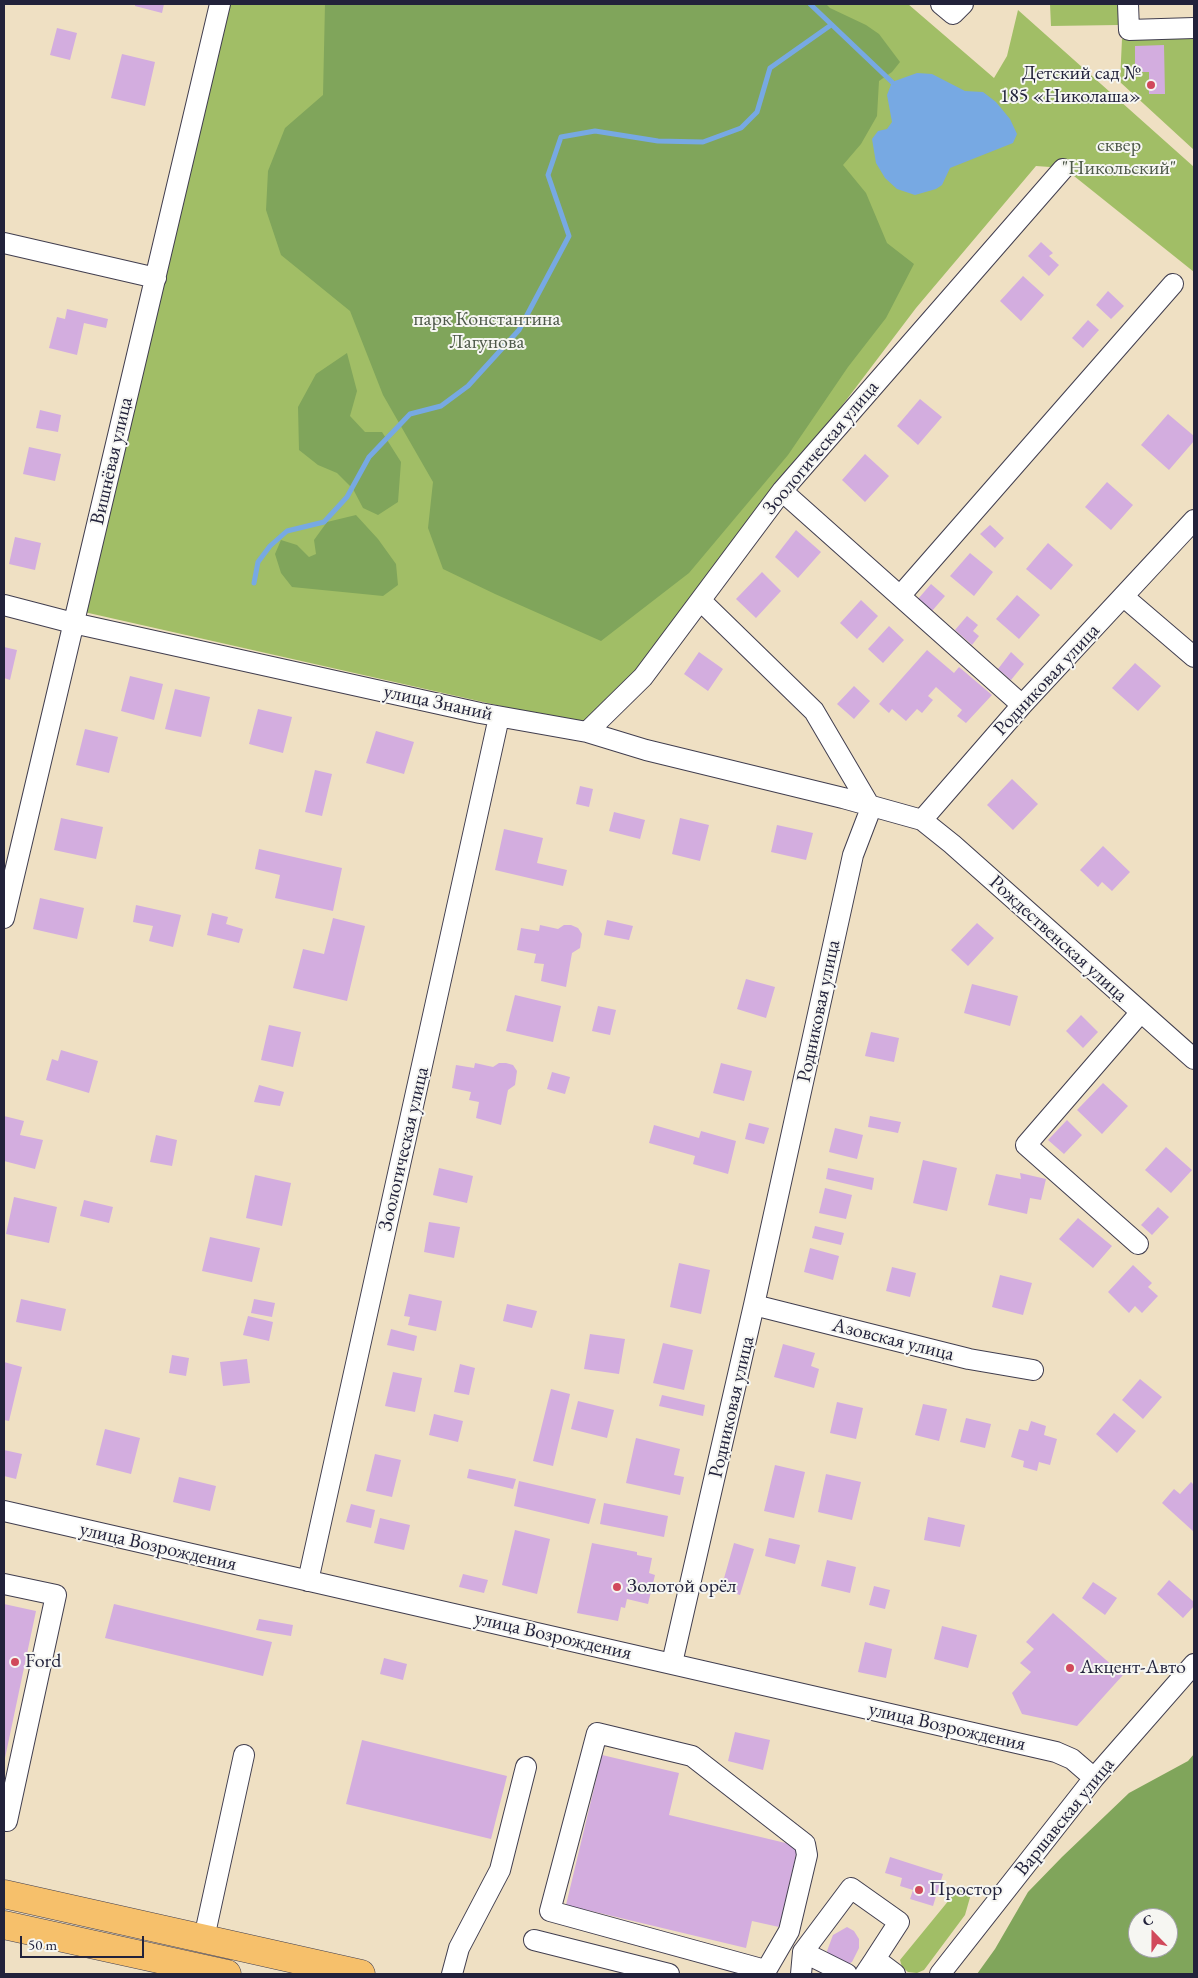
<!DOCTYPE html>
<html>
<head>
<meta charset="utf-8">
<style>
  body { margin:0 }
  #map { position:relative; width:1198px; height:1978px; overflow:hidden; background:#efe0c3; font-family:"EB Garamond",serif }
  canvas { display:block }
  .frame { position:absolute; inset:0; border:5px solid #22223b; pointer-events:none }
  .north { position:absolute; left:1128px; top:1908px; width:50px; height:50px; box-sizing:border-box; background:#f6f6f2; border:1px solid #a1a1a9; border-radius:50%; rotate:338deg; font-size:14px; font-weight:700; line-height:20px; text-align:center; color:#22223b }
  .north::after { content:''; display:block; margin:auto; width:18px; height:22px; background:#d1495b; clip-path:polygon(50% 0,100% 100%,50% 72%,0 100%) }
  .scale { position:absolute; left:20px; top:1936px; width:124px; height:22px; box-sizing:border-box; border:2px solid #22223b; border-top:0; padding-left:6px; font-size:15px; line-height:18px; white-space:nowrap; color:#22223b; -webkit-text-stroke:4px #f6f6f2; paint-order:stroke }
</style>
</head>
<body>
<div id="map">
<canvas width="1198" height="1978"></canvas>
<div class="frame"></div>
<div class="north">С</div>
<div class="scale">50 m</div>
</div>
<script>
const g = document.querySelector('canvas').getContext('2d');
g.lineJoin = 'round';
function fill(path, color) { g.fillStyle = color; g.fill(path, 'evenodd'); }
const shape = rows => new Path2D(rows.map(r => 'M' + r).join(''));
function stroke(path, color, width, dash) { g.strokeStyle = color; g.lineWidth = width; g.lineCap = dash ? 'butt' : 'round'; g.setLineDash(dash || []); g.stroke(path); }
function write(font, color, halo, rows, align = 'center') {
  g.font = font + ' "EB Garamond",serif'; g.lineWidth = 4; g.setLineDash([]); g.textBaseline = 'middle'; g.strokeStyle = halo; g.fillStyle = color; for (const [text, x, y, turn = 0] of rows) {
    g.save(); g.translate(x, y); g.rotate((+turn || 0) * Math.PI / 180); g.textAlign = isNaN(turn) ? turn : align; if (halo) g.strokeText(text, 0, 0); g.fillText(text, 0, 0); g.restore();
  }
}
fill(shape([
  [228,4,908,4,994,78,1007,56,1018,10,1194,167,1194,272,1064,168,1036,166,916,308,763,510,624,688,585,725,84,612],
  [1050,4,1118,4,1118,25,1051,26],
  [1194,37,1194,150,1120,82,1122,39],
  [961,1890,967,1890,971,1894,965,1915,924,1970,917,1973,908,1972,902,1967,900,1960,954,1894]
]), '#a1be66');
fill(shape([
  [325,4,826,4,830,8,866,25,879,34,900,62,892,72,879,81,877,116,861,144,843,165,866,193,887,243,914,264,886,318,848,367,788,455,689,573,601,641,495,594,443,569,428,528,433,482,383,395,350,311,281,255,266,210,268,171,285,128,323,95],
  [347,353,357,391,350,416,365,432,382,432,401,462,398,502,378,515,363,508,353,489,337,473,318,465,299,450,298,407,316,374],
  [356,515,378,539,396,564,398,585,383,596,292,587,281,573,275,554,281,540,297,545,309,557,316,554,314,540,327,522],
  [1194,1754,1194,1974,977,1974,995,1949,1028,1892,1062,1857,1129,1793,1188,1761],
  [1138,1918,1168,1918,1168,1948,1138,1948]
]), '#80a55b');
fill(shape([
  [917,73,932,74,965,91,983,92,996,102,1010,119,1017,134,1013,143,950,168,942,185,936,189,915,195,897,189,885,178,876,163,872,139,878,131,887,129,892,122,887,95,892,82]
]), '#77a9e3');
stroke(shape([
  [810,4,892,82],
  [254,583,258,562,270,546,287,531,324,522,347,497,369,457,410,414,441,406,468,386,519,330,569,236,548,175,561,137,595,131,658,141,703,142,741,128,757,112,770,68,831,25]
]), '#77a9e3', 5);
fill(shape([
  [135,4,164,4,162,13,135,6],
  [57,28,77,33,70,60,50,55],
  [1164,45,1165,94,1149,94,1149,72,1135,72,1135,46],
  [122,54,155,62,145,106,111,98],
  [1041,242,1053,253,1049,256,1059,265,1049,276,1028,256],
  [1023,276,1044,295,1021,321,1000,301],
  [1108,291,1124,306,1111,319,1096,305],
  [67,309,108,319,106,328,84,323,77,355,49,348,57,317,65,319],
  [1088,320,1099,330,1083,348,1072,338],
  [920,399,942,417,918,445,897,426],
  [40,410,61,415,58,432,36,428],
  [1168,414,1194,436,1194,441,1169,470,1141,445],
  [29,447,61,454,55,481,23,474],
  [865,454,889,476,865,502,842,480],
  [1107,482,1133,505,1111,530,1085,507],
  [990,525,1004,538,995,548,980,534],
  [796,530,821,552,798,578,775,557],
  [15,537,41,543,35,570,9,564],
  [1048,543,1073,565,1051,590,1026,569],
  [970,553,993,572,974,596,950,576],
  [762,572,781,591,756,618,736,599],
  [931,584,945,596,932,611,918,599],
  [1017,595,1040,615,1019,639,996,619],
  [861,600,878,616,857,639,840,623],
  [967,616,978,625,973,631,979,636,972,645,955,630],
  [889,626,904,640,883,663,868,649],
  [4,647,17,650,10,680,4,678],
  [927,650,954,673,959,667,992,695,966,723,957,716,962,710,936,687,928,696,933,700,922,713,917,709,906,721,892,709,889,713,879,704],
  [699,652,723,669,708,691,684,674],
  [1011,652,1024,664,1011,680,998,669],
  [1135,663,1161,686,1138,711,1112,688],
  [130,676,163,684,154,720,121,711],
  [854,686,870,701,854,719,837,704],
  [175,689,210,697,201,737,165,729],
  [258,709,292,717,283,753,249,744],
  [85,729,118,737,109,773,76,765],
  [376,731,414,742,404,774,366,763],
  [315,770,332,774,322,816,305,812],
  [1012,779,1038,804,1013,830,987,805],
  [580,786,593,789,589,807,576,804],
  [614,812,645,820,640,839,609,831],
  [61,818,103,827,96,859,54,850],
  [680,818,709,825,700,861,672,854],
  [777,825,813,833,806,860,771,852],
  [504,829,543,838,537,863,567,870,563,886,495,870],
  [1103,846,1130,872,1112,891,1102,882,1098,887,1080,870],
  [259,849,342,868,333,911,275,898,280,875,255,869],
  [40,898,84,908,77,939,33,929],
  [136,905,181,915,173,947,149,941,153,926,133,922],
  [212,913,228,917,226,924,243,929,239,943,207,935],
  [333,918,365,926,347,1001,293,988,303,949,324,954],
  [607,920,633,926,629,940,604,935],
  [977,923,994,938,968,966,951,950],
  [540,925,558,929,564,925,571,925,578,928,582,934,580,948,572,953,566,987,541,981,544,964,534,963,536,954,517,950,521,928,539,931],
  [746,979,775,987,766,1018,737,1009],
  [972,984,1018,996,1010,1026,964,1013],
  [515,995,561,1006,553,1042,506,1031],
  [598,1006,616,1010,610,1035,592,1031],
  [1081,1015,1098,1032,1083,1048,1066,1031],
  [269,1025,301,1032,293,1067,261,1060],
  [871,1032,899,1038,894,1062,865,1056],
  [61,1050,98,1061,89,1093,46,1080,52,1059,58,1061],
  [475,1063,493,1067,499,1063,506,1063,513,1065,517,1071,515,1085,508,1090,501,1125,476,1118,479,1102,469,1100,471,1092,452,1088,456,1065,474,1068],
  [721,1063,752,1071,744,1101,713,1093],
  [552,1072,570,1077,565,1094,547,1089],
  [1103,1083,1128,1106,1102,1134,1077,1110],
  [259,1085,284,1092,280,1106,254,1102],
  [4,1116,24,1121,20,1135,43,1140,35,1169,4,1161],
  [870,1116,901,1122,898,1133,868,1127],
  [1067,1120,1082,1135,1064,1154,1048,1140],
  [749,1123,769,1128,764,1144,745,1139],
  [654,1125,699,1138,701,1131,736,1141,728,1174,693,1164,695,1156,649,1143],
  [835,1128,863,1135,857,1159,829,1152],
  [156,1135,177,1140,172,1166,150,1162],
  [1166,1147,1192,1170,1171,1193,1145,1170],
  [923,1160,957,1168,947,1211,913,1203],
  [439,1168,473,1176,467,1203,433,1195],
  [828,1168,874,1178,872,1190,826,1179],
  [1020,1173,1046,1179,1041,1200,1030,1198,1027,1214,988,1205,996,1174,1021,1179],
  [255,1175,291,1183,282,1226,246,1218],
  [825,1188,852,1195,846,1219,819,1213],
  [14,1197,57,1207,49,1243,6,1234],
  [84,1200,113,1207,109,1223,80,1216],
  [1158,1207,1169,1217,1152,1235,1141,1225],
  [1078,1218,1112,1246,1093,1268,1059,1239],
  [429,1222,460,1227,454,1258,424,1252],
  [815,1226,844,1233,841,1245,812,1238],
  [210,1237,260,1248,252,1282,202,1271],
  [810,1248,839,1256,833,1280,804,1272],
  [679,1263,710,1270,701,1314,670,1307],
  [1133,1265,1152,1283,1148,1287,1158,1296,1142,1313,1135,1306,1129,1313,1108,1292],
  [892,1267,916,1273,910,1297,886,1291],
  [1000,1275,1032,1283,1023,1315,992,1307],
  [409,1294,442,1301,436,1331,408,1325,410,1317,404,1316],
  [21,1299,66,1309,61,1331,16,1322],
  [254,1299,275,1303,272,1317,251,1313],
  [507,1304,537,1311,532,1328,503,1321],
  [248,1316,273,1322,269,1341,243,1335],
  [391,1329,417,1336,414,1351,387,1345],
  [590,1334,625,1339,619,1374,584,1369],
  [663,1343,693,1350,684,1390,653,1383],
  [783,1344,815,1353,811,1366,819,1369,814,1388,774,1377],
  [172,1355,189,1358,186,1376,169,1373],
  [247,1359,250,1383,223,1386,220,1362],
  [4,1362,22,1367,9,1421,4,1420],
  [460,1364,475,1368,469,1395,454,1392],
  [393,1372,422,1378,415,1412,385,1406],
  [1140,1379,1162,1397,1143,1419,1122,1400],
  [551,1389,570,1394,553,1466,533,1461],
  [662,1395,705,1405,703,1416,659,1406],
  [578,1401,614,1410,607,1438,571,1429],
  [837,1402,863,1408,856,1439,830,1433],
  [923,1404,947,1409,939,1441,915,1435],
  [1114,1413,1136,1431,1117,1453,1096,1434],
  [434,1414,463,1421,458,1442,429,1435],
  [966,1418,991,1424,985,1448,960,1442],
  [1031,1421,1046,1426,1044,1435,1057,1439,1050,1465,1039,1462,1037,1471,1023,1467,1024,1461,1011,1457,1019,1429,1028,1431],
  [105,1429,140,1438,131,1474,96,1465],
  [636,1438,680,1449,674,1475,684,1477,680,1495,626,1483],
  [4,1450,22,1454,16,1479,4,1476],
  [375,1454,401,1460,392,1497,366,1491],
  [775,1465,805,1472,794,1518,764,1511],
  [469,1469,516,1479,513,1489,467,1478],
  [826,1474,861,1482,852,1520,818,1512],
  [179,1477,216,1486,210,1511,173,1502],
  [519,1481,596,1499,589,1524,514,1506],
  [1191,1482,1194,1485,1194,1532,1162,1503,1174,1489,1180,1494],
  [604,1503,668,1516,664,1537,600,1524],
  [351,1504,375,1510,371,1528,346,1522],
  [928,1517,965,1525,960,1547,924,1540],
  [380,1518,410,1525,404,1550,374,1543],
  [515,1530,550,1539,537,1594,502,1585],
  [769,1538,800,1545,795,1564,765,1556],
  [592,1543,637,1552,637,1555,652,1558,649,1573,655,1575,648,1604,627,1599,625,1608,621,1607,618,1621,577,1613],
  [734,1543,754,1549,740,1595,721,1589],
  [827,1560,856,1567,850,1593,821,1586],
  [463,1574,488,1580,484,1593,459,1587],
  [1169,1580,1194,1602,1194,1606,1183,1618,1157,1594],
  [1093,1582,1117,1598,1105,1615,1082,1598],
  [874,1586,890,1590,885,1609,869,1605],
  [4,1604,36,1611,5,1758,4,1757],
  [114,1604,272,1642,263,1676,105,1638],
  [1053,1613,1123,1675,1077,1726,1022,1714,1012,1693,1031,1672,1020,1663,1034,1649,1026,1642],
  [259,1619,293,1625,291,1636,256,1630],
  [942,1626,977,1635,968,1668,934,1659],
  [865,1642,892,1649,886,1678,858,1672],
  [384,1658,407,1664,403,1680,380,1674],
  [735,1732,770,1740,763,1770,728,1761],
  [362,1740,507,1776,491,1839,346,1804],
  [602,1755,679,1773,669,1815,798,1846,779,1927,752,1921,746,1948,566,1905],
  [890,1857,943,1874,933,1906,910,1899,913,1890,900,1886,902,1878,885,1873],
  [847,1927,854,1931,859,1939,859,1948,852,1962,844,1966,830,1961,827,1951,833,1935]
]), '#d3addf');
const minor = shape([
  [941,4,953,14,963,4],
  [1128,4,1129,30,1194,28],
  [4,243,156,278],
  [782,491,1022,705],
  [900,596,1173,284],
  [1124,597,1194,657],
  [701,601,814,711,871,808],
  [4,605,73,623,480,713,587,732,646,750,843,798,922,820,1022,705,1194,520],
  [587,732,643,677,782,491,1063,169],
  [922,820,952,844,1194,1059],
  [4,918,220,4],
  [1138,1244,1026,1145,1141,1012],
  [754,1305,969,1359,1033,1370],
  [4,1511,1056,1752,1072,1759,1094,1778],
  [308,1581,499,717],
  [4,1584,56,1595,7,1821],
  [672,1663,754,1305,853,855,871,808],
  [204,1938,244,1755],
  [534,1940,669,1974],
  [452,1974,459,1948,500,1870,526,1767],
  [764,1974,789,1931,807,1855,805,1844,692,1756,597,1733,550,1911,765,1970],
  [801,1974,803,1952],
  [847,1974,803,1952,851,1888,899,1922,875,1959],
  [865,1974,875,1959,895,1974],
  [940,1974,1094,1778,1194,1664]
]);
const highway = shape([
  [4,1894,361,1974],
  [4,1925,227,1974]
]);
stroke(minor, '#413e4f', 22);
stroke(highway, '#413e4f', 29);
stroke(minor, '#fff', 20);
stroke(highway, '#f6c06b', 28);
for (const [x, y, r, color] of [
  [1151,85,5,"#d1495b"],
  [617,1587,5,"#d1495b"],
  [15,1662,5,"#d1495b"],
  [1070,1668,5,"#d1495b"],
  [919,1890,5,"#d1495b"]
]) { const dot = new Path2D(); dot.arc(x, y, r, 0, 2 * Math.PI); g.fillStyle = color; g.fill(dot); stroke(dot, '#f6f6f2', 2); }
write('20px', '#22223b', '#f6f6f2', [
  ["Детский сад №",1141,74,"right"],
  ["185 «Николаша»",1141,97,"right"],
  ["Золотой орёл",627,1587],
  ["Ford",25,1662],
  ["Акцент-Авто",1080,1668],
  ["Простор",929,1890]
], 'left');
write('20px', '#4e594a', '#f6f6f2', [
  ["сквер",1119,146],
  ["\"Никольский\"",1119,169],
  ["парк Константина",487,320],
  ["Лагунова",487,343]
]);
write('20px', '#22223b', '#f6f6f2', [
  ["Зоологическая улица",821,448,-50],
  ["Вишнёвая улица",112,461,-77],
  ["Родниковая улица",1047,680,-47],
  ["улица Знаний",438,703,12],
  ["Рождественская улица",1058,939,42],
  ["Родниковая улица",819,1011,-78],
  ["Зоологическая улица",404,1149,-77],
  ["Азовская улица",893,1340,14],
  ["Родниковая улица",732,1407,-77],
  ["улица Возрождения",158,1547,13],
  ["улица Возрождения",553,1636,13],
  ["улица Возрождения",947,1727,13],
  ["Варшавская улица",1065,1817,-51]
]);
</script>
</body>
</html>
